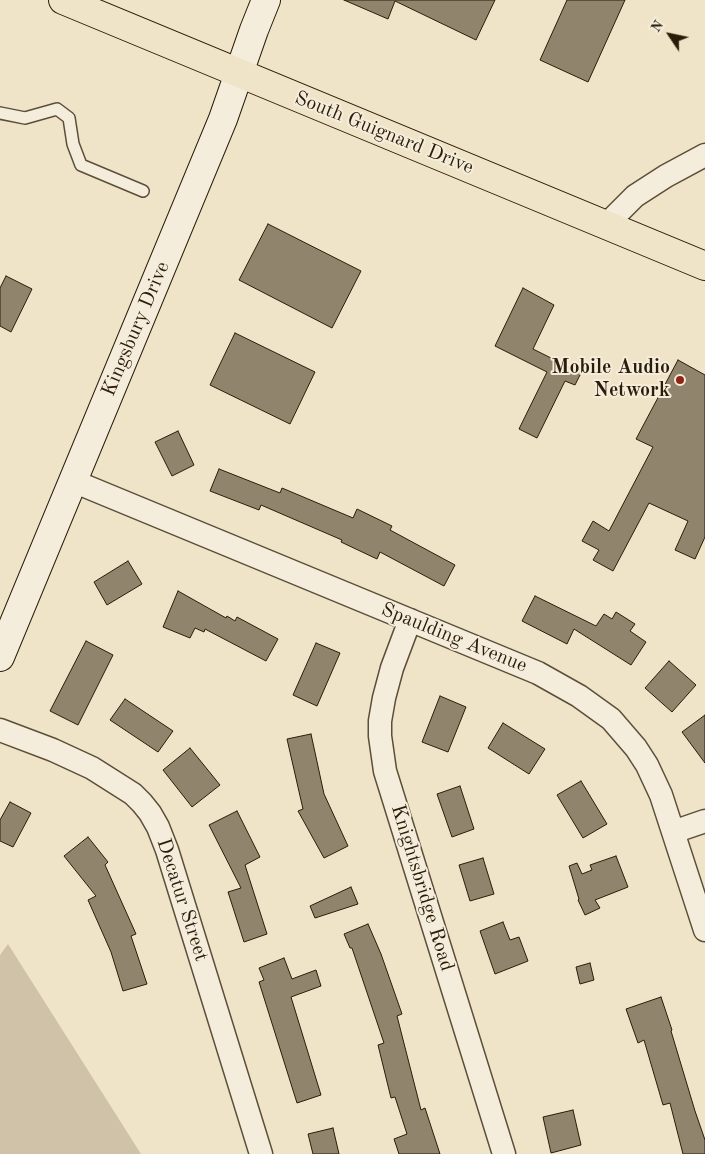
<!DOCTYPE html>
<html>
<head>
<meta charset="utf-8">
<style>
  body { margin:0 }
  #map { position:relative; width:705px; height:1154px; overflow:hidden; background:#f0e4c8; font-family:"Old Standard TT",serif }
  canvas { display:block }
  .north { position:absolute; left:645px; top:10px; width:50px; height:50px; -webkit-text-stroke:4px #f5eddb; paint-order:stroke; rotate:304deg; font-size:14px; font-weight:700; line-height:20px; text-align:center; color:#2b1c09 }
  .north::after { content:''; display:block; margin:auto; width:18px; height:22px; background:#2b1c09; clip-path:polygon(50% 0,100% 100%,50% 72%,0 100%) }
</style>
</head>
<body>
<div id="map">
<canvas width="705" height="1154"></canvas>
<div class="north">N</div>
</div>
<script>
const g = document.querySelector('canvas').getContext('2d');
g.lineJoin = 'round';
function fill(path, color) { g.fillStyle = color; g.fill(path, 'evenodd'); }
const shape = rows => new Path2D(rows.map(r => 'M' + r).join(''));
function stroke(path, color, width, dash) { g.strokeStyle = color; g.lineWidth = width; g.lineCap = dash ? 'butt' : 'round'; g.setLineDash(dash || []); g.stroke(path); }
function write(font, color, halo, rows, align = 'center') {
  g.font = font + ' "Old Standard TT",serif'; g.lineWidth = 4; g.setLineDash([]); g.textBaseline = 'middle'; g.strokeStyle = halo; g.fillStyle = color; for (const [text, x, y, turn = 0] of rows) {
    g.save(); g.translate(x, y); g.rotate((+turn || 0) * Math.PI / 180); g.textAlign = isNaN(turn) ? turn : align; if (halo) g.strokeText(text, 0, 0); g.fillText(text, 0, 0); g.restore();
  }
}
fill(shape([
  [8,944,141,1154,0,1154,0,955]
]), '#cfc2a8');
const building = shape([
  [344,0,495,0,476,40,395,1,388,19,344,0],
  [567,0,625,0,588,82,540,60,567,0],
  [268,224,361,271,332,328,239,280,268,224],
  [6,276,32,289,11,332,0,326,0,288,6,276],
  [523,288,554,305,533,349,581,373,575,385,565,381,537,438,519,429,547,372,495,346,523,288],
  [235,333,315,372,290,424,210,385,235,333],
  [678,360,705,375,705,537,695,559,675,550,688,521,649,503,613,571,593,560,599,550,582,541,593,521,609,531,653,447,636,439,678,360],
  [178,431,194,465,172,476,155,442,178,431],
  [219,469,280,493,282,488,353,518,357,509,392,526,390,530,455,565,444,586,380,552,377,559,341,542,342,540,261,505,259,510,210,491,219,469],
  [128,561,142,584,107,605,94,582,128,561],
  [178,591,226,618,227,616,235,621,237,617,278,639,266,661,205,629,204,632,195,628,190,638,163,627,178,591],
  [535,596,596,626,604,614,612,619,616,612,635,624,630,631,646,642,631,665,574,629,567,644,522,621,535,596],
  [86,641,113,655,78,725,50,711,86,641],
  [316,643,340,653,317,706,293,695,316,643],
  [669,661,696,685,672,712,645,688,669,661],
  [440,696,466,707,448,752,422,742,440,696],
  [125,699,173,731,158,752,110,720,125,699],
  [705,715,705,763,682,732,705,715],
  [503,723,545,749,529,774,488,748,503,723],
  [311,734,324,794,348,846,324,858,298,811,303,809,287,739,311,734],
  [190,748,220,785,192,807,163,770,190,748],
  [581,781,607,824,583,838,557,795,581,781],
  [460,786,474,829,452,837,437,794,460,786],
  [10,802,31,813,13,847,0,841,0,820,10,802],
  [237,811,260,857,245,865,267,934,244,942,228,892,241,888,209,825,237,811],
  [88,837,108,862,105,865,136,934,131,936,147,984,123,991,111,952,88,900,96,896,64,856,88,837],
  [616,856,628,887,595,900,600,908,585,915,578,900,579,899,569,866,577,863,582,874,592,870,590,865,616,856],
  [483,858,494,894,470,901,459,865,483,858],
  [351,887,358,904,315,918,310,906,351,887],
  [503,922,510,940,519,937,528,961,495,974,480,931,503,922],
  [368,924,381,954,402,1014,397,1016,421,1110,425,1108,440,1154,399,1154,394,1139,407,1134,395,1097,391,1098,378,1045,384,1043,352,948,350,948,344,934,368,924],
  [284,958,292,979,316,970,321,986,291,997,321,1095,297,1103,259,982,264,980,259,968,284,958],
  [590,963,594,980,580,984,576,967,590,963],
  [661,997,672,1030,671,1031,695,1111,705,1140,705,1154,683,1154,670,1103,663,1105,644,1040,638,1043,626,1009,661,997],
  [573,1110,581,1145,551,1153,543,1117,573,1110],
  [333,1128,339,1154,313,1154,308,1134,333,1128]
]);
fill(building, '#91846c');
stroke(building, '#2b1c09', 1);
const lane = shape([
  [0,113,25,118,57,109,69,118,73,144,81,165,143,191]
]);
const street = shape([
  [606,225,635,196,666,176,705,155],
  [73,481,538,673,579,696,611,719,636,748,647,765,661,795,705,930],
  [410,620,392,668,384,698,380,721,380,736,385,771,504,1154],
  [0,730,53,750,92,768,133,794,142,803,150,813,158,827,167,850,261,1154],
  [673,832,705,821]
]);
const secondary = shape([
  [0,657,223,119,254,30,266,0]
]);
const highway = shape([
  [63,0,705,266]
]);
stroke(lane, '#5c4e39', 14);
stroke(street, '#5c4e39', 25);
stroke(secondary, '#2b1c09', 30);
stroke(highway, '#2b1c09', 30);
stroke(lane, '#f5eddb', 11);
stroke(street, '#f5eddb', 22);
stroke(secondary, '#f5eddb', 28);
stroke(highway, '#f0e4c8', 28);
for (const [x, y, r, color] of [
  [680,380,5,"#8f2418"]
]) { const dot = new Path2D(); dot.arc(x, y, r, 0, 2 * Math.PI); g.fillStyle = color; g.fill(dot); stroke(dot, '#f5eddb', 2); }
write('20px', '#2b1c09', '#f5eddb', [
  ["South Guignard Drive",384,133,22],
  ["Kingsbury Drive",136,329,-67],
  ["Spaulding Avenue",454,638,22],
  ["Knightsbridge Road",422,888,73],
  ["Decatur Street",182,900,72]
]);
write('bold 20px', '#2b1c09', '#f5eddb', [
  ["Mobile Audio",670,368],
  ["Network",670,391]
], 'right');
</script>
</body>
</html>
